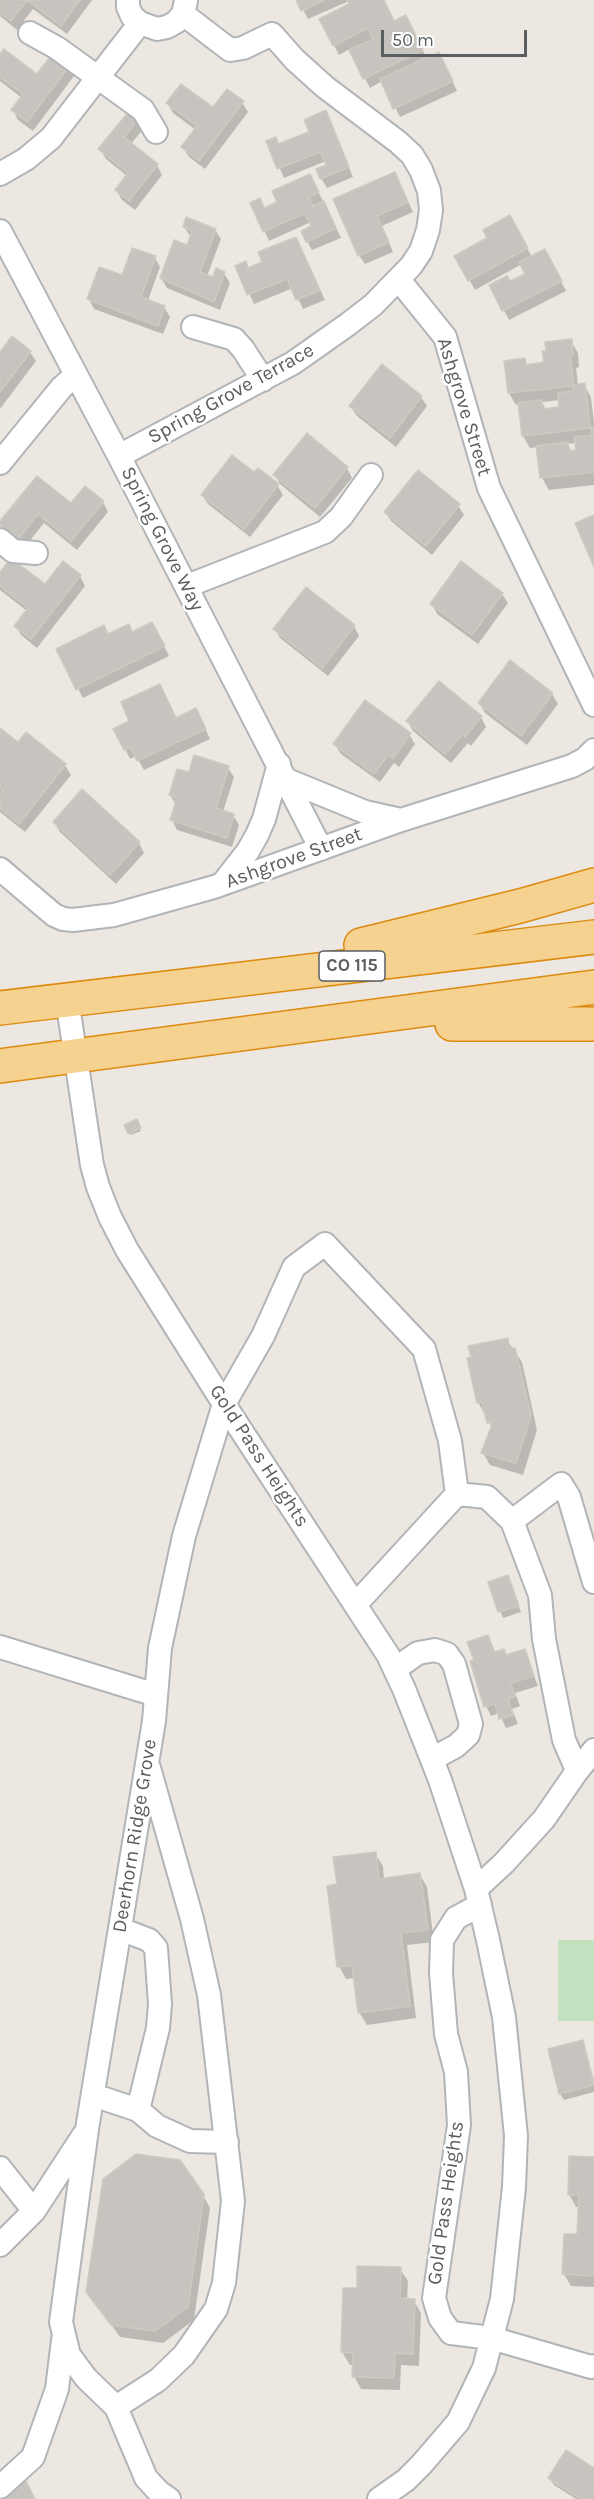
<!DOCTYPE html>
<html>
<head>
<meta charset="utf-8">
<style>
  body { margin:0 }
  #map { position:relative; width:594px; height:2499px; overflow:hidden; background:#ece8e1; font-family:Karla,sans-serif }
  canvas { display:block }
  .scale { position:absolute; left:381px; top:30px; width:146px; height:27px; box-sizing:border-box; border:3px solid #5a5e61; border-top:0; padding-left:8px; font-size:18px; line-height:21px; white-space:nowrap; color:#5a5e61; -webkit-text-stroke:4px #fff; paint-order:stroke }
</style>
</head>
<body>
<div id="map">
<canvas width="594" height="2499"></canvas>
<div class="scale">50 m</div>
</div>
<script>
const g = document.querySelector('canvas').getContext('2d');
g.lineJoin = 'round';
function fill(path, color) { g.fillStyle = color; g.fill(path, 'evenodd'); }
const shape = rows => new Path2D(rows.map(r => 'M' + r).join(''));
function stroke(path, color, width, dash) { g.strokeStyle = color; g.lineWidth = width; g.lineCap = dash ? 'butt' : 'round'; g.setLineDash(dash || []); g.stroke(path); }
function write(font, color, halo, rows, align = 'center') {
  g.font = font + ' Karla,sans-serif'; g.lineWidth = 5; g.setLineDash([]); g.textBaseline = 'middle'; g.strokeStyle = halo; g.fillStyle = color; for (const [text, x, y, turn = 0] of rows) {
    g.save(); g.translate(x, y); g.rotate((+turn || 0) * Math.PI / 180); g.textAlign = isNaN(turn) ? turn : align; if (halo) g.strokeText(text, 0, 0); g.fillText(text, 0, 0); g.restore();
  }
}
fill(shape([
  [558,1940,594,1940,594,2021,558,2021]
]), '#c2e2bf');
fill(shape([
  [2,0,92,0,67,34,33,9,17,30,0,16],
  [298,0,384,0,394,22,411,26,427,59,444,63,457,91,400,117,382,81,370,88,350,49,339,55,334,45,351,5,349,1,308,19],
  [0,57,37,76,69,66,74,76,33,131,18,120,13,110,22,98,0,81],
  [242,102,248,112,205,169,189,157,183,147,196,130,173,113,168,104,213,110],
  [130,112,144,128,131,144,157,165,162,175,135,210,122,200,116,190,127,176,106,159,100,149],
  [326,112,353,177,327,188,321,178,328,166,326,161,284,178,268,142,279,146,311,132],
  [395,174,413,212,382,226,393,252,365,264,359,255],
  [315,185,341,238,312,250,307,241,313,227,311,222,269,241,252,203,259,200,265,209],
  [509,217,532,257,550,260,566,291,509,320,491,286,510,283,527,274,522,264,475,290,456,256,489,238],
  [184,227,215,230,221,239,207,276,214,279,224,273,230,283,220,310,167,288,161,278,188,247,191,237],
  [300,248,325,300,303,309,293,288,254,304,237,266,249,270],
  [155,258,160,267,148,300,164,307,170,317,163,334,94,309,89,299],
  [571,341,578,353,579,367,576,368,578,385,584,385,591,397,594,423,594,485,549,490,542,478,538,447,530,448,523,436,519,405,516,405,509,393,505,362,525,360,528,366,545,364],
  [560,400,561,408,546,410,542,402],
  [576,443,577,452,572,452,568,444],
  [30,352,36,361,0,409,0,355],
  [421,397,427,406,396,447,357,416,351,407],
  [347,468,352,478,320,517,280,484,275,475],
  [254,474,277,485,283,495,250,537,208,504,202,495],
  [103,502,108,512,77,550,44,523,24,548,5,533,0,523,71,505],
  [458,505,464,515,432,555,391,521,385,512],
  [0,574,45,586,80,576,85,586,37,648,21,635,16,626,27,611,0,590],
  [502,594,508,603,478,644,437,614,432,604],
  [354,626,359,636,328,676,280,638,275,629],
  [133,633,157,633,169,656,83,698,78,689,108,636],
  [510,662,552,694,558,704,527,745,485,713,480,703],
  [481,717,486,727,471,746,468,743,451,763,413,731,408,722],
  [176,719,201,719,210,739,144,770,136,756,130,759,115,729],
  [0,730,18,744,26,734,65,765,71,775,25,832,0,812],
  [409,734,415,744,399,767,394,763,380,782,341,754,335,745],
  [228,768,234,777,223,812,233,815,239,825,232,847,177,830,172,820,176,805,170,795,190,774],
  [54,822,139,843,144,853,116,884,60,832],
  [136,1121,141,1131,131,1135,126,1125],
  [507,1340,522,1362,537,1430,523,1475,490,1465,483,1453,492,1428,478,1402],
  [508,1577,521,1612,503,1618,490,1583],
  [488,1636,496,1653,506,1656,524,1650,538,1686,515,1693,520,1706,512,1709,518,1724,506,1728,499,1713,491,1716,486,1706,476,1661],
  [375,1854,383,1866,384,1880,420,1875,427,1887,434,1942,407,1945,416,2018,367,2025,359,2012,355,1978,346,1979,339,1966,338,1886],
  [583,2042,594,2080,594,2092,564,2100,560,2094],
  [594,2159,594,2287,571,2286,564,2274,579,2235,580,2207,576,2207,569,2194],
  [203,2195,210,2208,194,2320,163,2343,120,2337,88,2291],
  [400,2269,408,2281,407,2300,414,2301,421,2313,419,2366,401,2365,400,2390,361,2389,354,2376,354,2365,350,2365,342,2352,358,2290],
  [594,2470,594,2499,576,2499,554,2485,550,2479]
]), '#0003');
const building = shape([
  [0,0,80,0,61,26,27,0,11,21,0,13,0,0],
  [296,0,324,0,301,11,296,0],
  [347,0,384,0,394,21,406,15,423,50,363,79,349,50,373,39,368,28,333,46,319,19,349,4,347,0],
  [4,49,37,74,53,53,70,65,27,122,11,110,23,94,0,77,0,54,4,49],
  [439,52,453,81,393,109,380,79,439,52],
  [181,84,213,107,227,89,244,101,199,161,181,147,197,126,166,103,181,84],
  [130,110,140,117,124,137,158,164,129,201,115,190,128,173,98,149,130,110],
  [326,110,349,167,320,179,316,169,326,165,320,152,277,169,266,141,276,137,278,144,309,132,304,120,326,110],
  [395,172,408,202,377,216,389,242,358,256,333,199,395,172],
  [310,174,319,192,309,197,313,206,324,201,336,228,306,242,301,231,311,226,305,213,263,232,250,203,260,198,264,208,277,202,272,191,310,174],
  [510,215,528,248,468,281,454,256,487,238,483,230,510,215],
  [186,217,216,229,200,272,213,277,216,268,225,272,214,302,160,278,174,240,187,245,192,231,183,227,186,217],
  [296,237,320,290,296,300,287,279,247,295,235,266,246,261,248,268,262,262,258,252,296,237],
  [132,248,156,256,141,297,165,306,158,326,87,299,99,267,122,275,132,248],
  [545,249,562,281,502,311,489,285,507,276,510,281,525,274,519,262,545,249],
  [12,336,31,351,0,392,0,352,12,336],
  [572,339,573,355,570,355,574,385,585,383,590,427,594,427,594,472,540,478,536,446,568,442,569,451,576,450,574,437,592,435,591,428,522,436,518,403,542,400,543,409,559,407,558,393,573,391,573,386,508,393,504,361,525,358,526,365,544,362,542,351,546,351,545,342,572,339],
  [382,364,422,396,390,438,349,406,382,364],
  [307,433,348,467,315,508,273,475,307,433],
  [232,455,254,472,258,468,279,484,244,529,201,495,232,455],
  [418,470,460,504,426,546,384,512,418,470],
  [37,476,71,503,85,486,104,501,71,541,38,514,18,539,0,525,0,521,37,476],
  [594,515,594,567,575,523,594,515],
  [11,558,45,584,63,561,81,575,31,639,14,626,28,608,0,586,0,572,11,558],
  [461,561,503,593,472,635,430,604,461,561],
  [306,587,355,625,322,668,273,629,306,587],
  [152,622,165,646,76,690,56,649,104,625,108,634,129,624,132,632,152,622],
  [510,660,553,693,521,736,478,703,510,660],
  [439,681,482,716,465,737,462,735,445,754,406,721,439,681],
  [160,684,176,718,196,708,206,729,137,761,130,747,124,750,113,729,129,721,121,702,160,684],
  [365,700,411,733,393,758,388,755,374,774,333,744,365,700],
  [0,728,18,742,26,732,66,764,19,824,0,808,2,789,0,787,0,728],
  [194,755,229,766,216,808,234,814,227,838,170,820,177,798,169,795,177,769,189,772,194,755],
  [82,789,140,842,110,875,53,822,82,789],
  [137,1119,141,1128,128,1134,124,1125,137,1119],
  [508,1338,509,1348,515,1348,531,1416,516,1463,481,1453,493,1422,487,1423,482,1402,477,1403,467,1358,471,1357,468,1346,508,1338],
  [508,1575,519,1606,498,1612,488,1582,508,1575],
  [488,1635,494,1652,504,1649,506,1655,525,1649,534,1676,511,1683,515,1696,508,1699,513,1715,499,1719,495,1704,484,1707,470,1661,474,1660,467,1642,488,1635],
  [376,1852,379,1879,420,1873,428,1930,401,1933,410,2006,358,2013,352,1965,337,1967,327,1886,337,1884,333,1857,376,1852],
  [583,2040,594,2085,559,2094,548,2049,583,2040],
  [136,2154,180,2160,204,2194,188,2307,155,2331,111,2325,86,2292,103,2179,136,2154],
  [569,2156,594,2157,594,2276,562,2274,564,2234,577,2234,579,2195,568,2195,569,2156],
  [357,2266,401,2267,400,2298,415,2299,413,2354,395,2353,394,2378,352,2377,353,2353,341,2352,343,2288,357,2288,357,2266],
  [566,2450,594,2468,594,2494,591,2499,581,2499,548,2478,566,2450],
  [26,2481,35,2499,0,2499,0,2495,26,2481]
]);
fill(building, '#c7c3be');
stroke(building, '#d0c9c0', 1.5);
const minor = shape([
  [128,0,128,7,132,16,140,23,157,29,167,27,176,22,183,14,186,1],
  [30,33,57,48,143,110,156,132],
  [0,174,26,159,51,138,140,23],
  [0,231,119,456,321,849],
  [399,280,445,337,489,488,594,705],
  [193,327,234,339,243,349,263,380],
  [119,456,293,363,347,325,373,305,411,266,421,251,428,230,431,210,429,191,421,170,412,155,398,142,325,87,295,60,272,34,243,48,230,50,183,14],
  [0,463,62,387,76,375],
  [0,540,13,551,36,553],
  [187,586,325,532,341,517,371,475],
  [287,780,365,812,401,820],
  [0,869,54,915,63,919,73,920,114,915,214,887,401,820,572,766,585,759,594,750],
  [223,883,248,851,257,835,264,819,279,764],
  [67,999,92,1165,98,1187,110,1217,127,1250,224,1404,388,1655,404,1689,440,1780,476,1889,488,1940,504,2017,516,2136,514,2187,502,2299,484,2368,458,2422,421,2465,406,2480,379,2499],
  [356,1604,457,1494,487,1497,512,1521],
  [0,1647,156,1695],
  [395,1669,418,1653,435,1650,447,1654,454,1664,471,1724,468,1735,456,1746,432,1759],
  [577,1770,564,1740,544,1639,540,1595,512,1521,561,1484,569,1497,594,1582],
  [476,1889,504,1863,544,1819,575,1774,594,1750],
  [480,1905,456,1918,442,1940,441,1973,446,2034,456,2072,459,2125,434,2298,440,2318,451,2333,491,2338,591,2367,594,2366],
  [93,2095,138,2110,158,2028,160,2004,156,1948,149,1940,120,1929],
  [138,2110,157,2126,190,2141,227,2142],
  [0,2168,34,2211],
  [0,2245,34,2211,83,2136],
  [116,2407,158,2380,184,2355,216,2309,224,2283,233,2201,209,1995,192,1919,149,1768],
  [0,2487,33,2457,57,2389,63,2340],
  [169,2499,159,2492,146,2478,116,2407,86,2378,69,2355,61,2322,87,2129,154,1721,160,1648,184,1536,224,1404,263,1336,294,1267,325,1244,424,1349,450,1441,457,1494]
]);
const highway = shape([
  [361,945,520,906,594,885],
  [0,1008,594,937],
  [452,1024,594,1024],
  [0,1066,594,987]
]);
stroke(minor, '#b2b4b8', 26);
stroke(highway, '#dd8a10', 36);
stroke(minor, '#fff', 22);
stroke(highway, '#f5d28f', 33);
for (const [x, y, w] of [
  [352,966,66]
]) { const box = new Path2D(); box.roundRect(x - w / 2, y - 15, w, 30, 4.5); g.fillStyle = '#fff'; g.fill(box); stroke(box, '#5a5e61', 1.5); }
write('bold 18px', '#5a5e61', null, [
  ["CO 115",352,966]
]);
write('20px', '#5a5e61', '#fff', [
  ["Spring Grove Terrace",231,394,-29],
  ["Ashgrove Street",464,407,73],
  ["Spring Grove Way",162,539,63],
  ["Ashgrove Street",294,858,-20],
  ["Gold Pass Heights",259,1456,57],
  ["Deerhorn Ridge Grove",135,1836,-81],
  ["Gold Pass Heights",446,2203,-82]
]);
</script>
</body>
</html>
